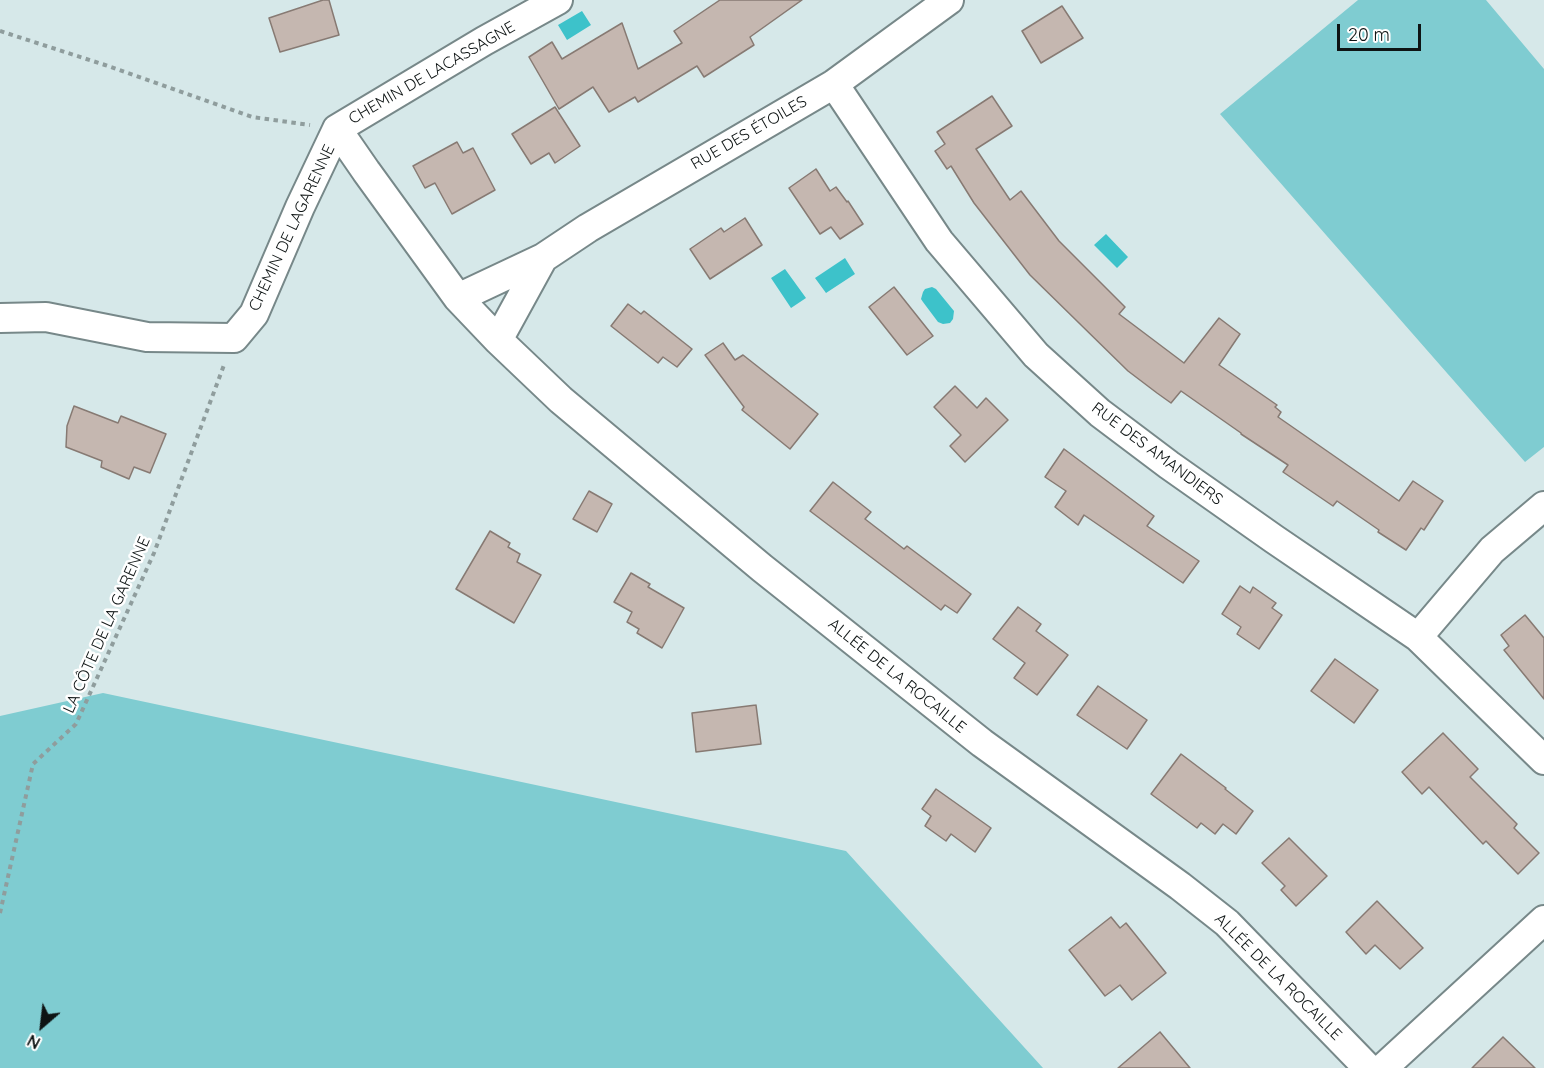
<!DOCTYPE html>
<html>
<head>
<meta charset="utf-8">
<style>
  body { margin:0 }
  #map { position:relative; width:1544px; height:1068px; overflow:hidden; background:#d6e8e9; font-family:Quicksand,sans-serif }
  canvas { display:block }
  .north { position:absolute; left:12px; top:996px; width:60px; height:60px; -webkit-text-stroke:4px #fff; paint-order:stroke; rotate:208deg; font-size:16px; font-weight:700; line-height:24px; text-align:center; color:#0e1414 }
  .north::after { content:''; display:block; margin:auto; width:21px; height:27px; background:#0e1414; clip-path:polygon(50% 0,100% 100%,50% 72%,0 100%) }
  .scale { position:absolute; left:1337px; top:24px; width:84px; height:27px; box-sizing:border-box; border:3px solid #0e1414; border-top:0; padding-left:8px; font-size:18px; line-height:21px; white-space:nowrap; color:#0e1414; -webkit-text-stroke:4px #fff; paint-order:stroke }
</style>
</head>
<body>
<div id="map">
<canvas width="1544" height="1068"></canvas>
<div class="north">N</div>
<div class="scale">20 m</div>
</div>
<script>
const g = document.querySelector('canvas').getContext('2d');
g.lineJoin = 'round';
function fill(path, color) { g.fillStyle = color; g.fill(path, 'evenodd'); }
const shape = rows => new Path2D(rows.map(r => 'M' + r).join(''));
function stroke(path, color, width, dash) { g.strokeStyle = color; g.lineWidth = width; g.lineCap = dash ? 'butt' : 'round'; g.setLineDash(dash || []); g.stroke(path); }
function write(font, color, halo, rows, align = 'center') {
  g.font = font + ' Quicksand,sans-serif'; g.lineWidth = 5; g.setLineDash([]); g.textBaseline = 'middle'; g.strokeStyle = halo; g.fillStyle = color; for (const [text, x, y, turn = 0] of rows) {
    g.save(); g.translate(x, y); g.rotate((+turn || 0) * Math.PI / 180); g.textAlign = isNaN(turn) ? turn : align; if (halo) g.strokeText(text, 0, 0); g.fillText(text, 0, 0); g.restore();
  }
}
fill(shape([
  [1358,0,1486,0,1544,69,1544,447,1525,462,1220,114],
  [103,693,846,851,1043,1068,0,1068,0,716]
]), '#7fccd1');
fill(shape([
  [582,11,591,25,567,40,558,25],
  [1106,234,1128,257,1117,268,1094,245],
  [845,258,855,274,826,293,815,278],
  [785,269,806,298,791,308,771,278],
  [932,287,936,289,954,311,953,319,950,323,943,324,938,322,923,302,921,299,923,292,925,289]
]), '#3dc2ca');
const building = shape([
  [323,0,329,0,339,35,280,52,269,18,323,0],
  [720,0,802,0,750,37,754,45,704,77,697,66,638,102,635,97,609,112,593,87,559,109,529,57,552,42,562,59,622,23,638,69,682,43,674,31,720,0],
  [1062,6,1083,38,1041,63,1022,31,1062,6],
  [992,96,1012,126,976,149,1010,200,1021,191,1059,241,1125,307,1119,314,1184,363,1219,318,1240,334,1219,365,1277,405,1275,407,1281,412,1278,417,1399,501,1413,481,1443,501,1424,530,1421,528,1406,550,1378,532,1379,530,1337,501,1333,506,1283,472,1288,465,1241,434,1241,433,1181,391,1171,403,1157,393,1128,371,1030,275,974,203,951,166,947,169,935,151,945,144,937,132,992,96],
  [555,107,580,146,555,163,549,153,531,164,512,134,555,107],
  [457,142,463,153,473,148,495,190,452,214,435,183,425,188,413,166,457,142],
  [816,169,830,191,836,187,847,202,848,201,863,224,840,239,831,227,820,234,789,188,816,169],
  [745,218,762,245,710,279,690,249,721,228,724,232,745,218],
  [894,287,933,336,907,355,869,307,894,287],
  [628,304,641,314,644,311,692,349,677,367,663,357,658,363,611,326,628,304],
  [723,343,735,360,743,355,818,414,790,449,742,410,744,407,705,355,723,343],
  [955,386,977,408,986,398,1008,420,965,462,950,446,961,435,934,407,955,386],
  [74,406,118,423,121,416,166,434,150,473,134,467,129,479,101,467,102,461,66,447,67,426,74,406],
  [1064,449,1154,516,1147,526,1199,561,1183,583,1084,515,1078,525,1055,507,1066,491,1045,477,1064,449],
  [833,482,871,512,865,519,904,549,907,546,971,594,957,613,945,605,941,610,810,511,833,482],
  [589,491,612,504,597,532,573,519,589,491],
  [490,531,510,543,508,547,520,554,517,562,541,575,514,623,456,589,490,531],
  [631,573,650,584,648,587,684,608,662,648,637,633,639,629,627,622,632,612,614,602,631,573],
  [1240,586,1250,593,1253,587,1276,603,1272,608,1282,615,1259,649,1237,634,1241,627,1222,614,1240,586],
  [1018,607,1041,624,1036,631,1068,655,1037,695,1014,678,1025,663,993,639,1018,607],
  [1525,615,1544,638,1544,699,1504,650,1509,646,1501,635,1525,615],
  [1335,659,1378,690,1354,723,1311,691,1335,659],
  [1098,686,1147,720,1127,749,1077,715,1098,686],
  [756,705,761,744,696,752,692,713,756,705],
  [1443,733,1478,769,1470,777,1517,824,1514,828,1539,853,1518,874,1486,841,1483,844,1429,787,1422,794,1402,772,1443,733],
  [1181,754,1226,788,1225,789,1253,811,1236,834,1223,824,1215,834,1201,823,1197,828,1151,794,1181,754],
  [936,789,991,828,975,852,951,834,946,841,925,826,931,816,922,809,936,789],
  [1289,838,1327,876,1296,906,1281,890,1285,886,1262,863,1289,838],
  [1377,901,1423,948,1400,969,1375,945,1366,954,1346,932,1377,901],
  [1111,917,1120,928,1126,923,1166,973,1132,1000,1120,985,1105,996,1069,950,1111,917],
  [1160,1032,1190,1068,1118,1068,1160,1032],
  [1503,1037,1535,1068,1472,1068,1503,1037]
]);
fill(building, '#c5b7b0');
stroke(building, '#877a73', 1.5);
const street = shape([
  [834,84,939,241,1036,355,1100,413,1169,465,1274,539,1418,637,1544,760],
  [337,129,366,171,458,298,498,340,561,400,762,568,982,743,1180,886,1227,923,1368,1068],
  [337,129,484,41,558,0],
  [458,298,543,258,588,228,834,84,949,0],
  [0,318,46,317,147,337,234,338,254,314,300,207,337,129],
  [498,340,543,258],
  [1418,637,1492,550,1544,506],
  [1383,1068,1544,920]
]);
stroke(street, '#778889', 32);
stroke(shape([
  [0,31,105,65,252,117,310,125],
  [0,913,33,764,76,724,154,553,224,365]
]), '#8f9d9d', 4, [4.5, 4.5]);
stroke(street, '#fff', 28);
write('16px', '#0e1414', '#fff', [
  ["CHEMIN DE LACASSAGNE",432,73,-30],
  ["RUE DES ÉTOILES",749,133,-30],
  ["CHEMIN DE LAGARENNE",292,228,-65],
  ["RUE DES AMANDIERS",1157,454,37],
  ["LA CÔTE DE LA GARENNE",107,625,-66],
  ["ALLÉE DE LA ROCAILLE",897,676,39],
  ["ALLÉE DE LA ROCAILLE",1278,977,45]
]);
</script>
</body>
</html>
